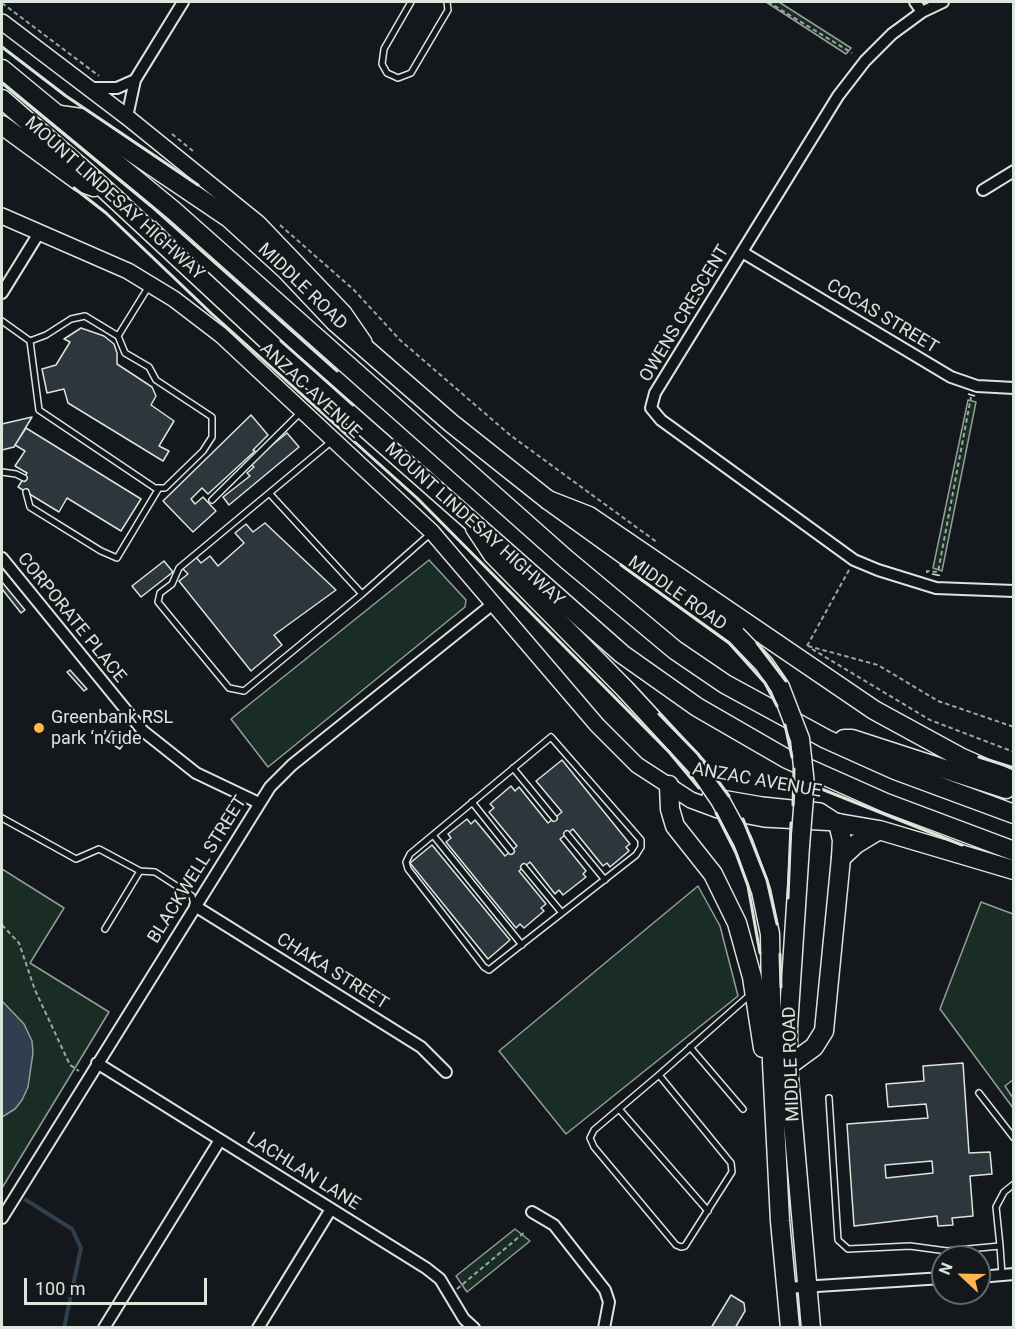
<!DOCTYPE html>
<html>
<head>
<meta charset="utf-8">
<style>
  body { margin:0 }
  #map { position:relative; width:1015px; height:1329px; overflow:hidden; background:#14181c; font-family:Roboto,sans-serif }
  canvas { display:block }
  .frame { position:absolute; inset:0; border:3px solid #d8e6dc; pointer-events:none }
  .north { position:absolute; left:931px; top:1245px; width:60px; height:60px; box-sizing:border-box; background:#14181c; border:2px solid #626a69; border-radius:50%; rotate:292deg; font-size:16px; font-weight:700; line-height:24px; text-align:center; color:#d8e6dc }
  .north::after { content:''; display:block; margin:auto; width:21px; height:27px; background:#ffb74d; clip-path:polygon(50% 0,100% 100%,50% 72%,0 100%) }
  .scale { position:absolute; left:24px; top:1278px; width:183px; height:27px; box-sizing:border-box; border:3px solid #d8e6dc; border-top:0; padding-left:8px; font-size:18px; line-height:21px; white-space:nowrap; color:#d8e6dc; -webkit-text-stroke:4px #14181c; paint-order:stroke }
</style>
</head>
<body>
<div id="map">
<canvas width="1015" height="1329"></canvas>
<div class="frame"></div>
<div class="north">N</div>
<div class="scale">100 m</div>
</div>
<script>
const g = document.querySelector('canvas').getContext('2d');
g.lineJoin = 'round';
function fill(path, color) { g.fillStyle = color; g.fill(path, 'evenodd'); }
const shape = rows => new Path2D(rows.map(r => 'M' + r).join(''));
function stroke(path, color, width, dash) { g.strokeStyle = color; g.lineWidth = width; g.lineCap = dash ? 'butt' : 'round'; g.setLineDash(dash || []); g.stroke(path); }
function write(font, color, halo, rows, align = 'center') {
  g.font = font + ' Roboto,sans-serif'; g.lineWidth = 4.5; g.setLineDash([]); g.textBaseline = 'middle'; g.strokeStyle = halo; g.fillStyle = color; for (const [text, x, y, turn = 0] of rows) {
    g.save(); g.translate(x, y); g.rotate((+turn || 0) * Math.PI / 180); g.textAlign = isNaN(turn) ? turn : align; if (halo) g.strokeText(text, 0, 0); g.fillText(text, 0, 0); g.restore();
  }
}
const green = shape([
  [766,2,779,2,851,48,846,54,766,2],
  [968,400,976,402,942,571,933,568,968,400],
  [429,560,466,600,465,607,268,767,231,719,429,560],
  [2,869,64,908,30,963,109,1012,2,1188,2,869],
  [698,886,720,926,738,996,566,1134,499,1051,698,886],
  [981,902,1013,914,1014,1079,1005,1086,1013,1098,1013,1108,940,1009,981,902],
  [515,1229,530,1241,467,1292,456,1276,515,1229]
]);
fill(green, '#1a2d24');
stroke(green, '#939e99', 1.5);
const water = shape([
  [2,1001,24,1024,32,1041,33,1053,28,1087,22,1100,15,1109,2,1117,2,1001]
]);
fill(water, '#2f3f4d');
stroke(water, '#939e99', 1.5);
stroke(shape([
  [26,1200,72,1229,81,1248,64,1328]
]), '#2f3f4d', 4);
const building = shape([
  [81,328,104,336,114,344,117,353,117,364,152,387,156,396,151,405,174,421,159,446,169,451,163,461,68,403,64,389,47,393,42,369,56,365,70,342,64,339,81,328],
  [251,415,268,435,253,450,255,451,208,494,202,488,191,499,195,504,203,497,216,511,193,532,163,501,251,415],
  [32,417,14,447,2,450,2,424,32,417],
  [26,428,141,499,121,531,67,498,59,512,18,487,27,473,15,466,25,451,15,445,26,428],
  [287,433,299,447,229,505,223,497,250,476,247,473,254,467,250,463,287,433],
  [265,523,336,590,274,635,282,645,251,671,179,581,188,574,182,568,196,557,201,563,210,556,218,566,244,543,235,533,246,524,253,532,265,523],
  [164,561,173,572,141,597,132,586,164,561],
  [2,582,25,610,21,613,2,589,2,582],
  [70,670,87,689,84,691,67,672,70,670],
  [112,731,126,740,120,749,106,740,112,731],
  [562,760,630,844,626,847,629,851,610,867,607,863,603,866,573,829,560,839,586,871,583,874,586,877,563,895,559,890,555,894,530,862,519,871,546,904,541,908,544,911,524,928,520,924,516,928,446,842,451,838,448,834,467,819,471,824,475,820,505,856,517,846,489,812,494,808,490,804,511,786,515,791,519,787,548,823,562,812,536,781,562,760],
  [432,845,510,940,488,959,410,863,432,845],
  [963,1063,969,1153,990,1152,992,1174,970,1176,973,1216,952,1218,953,1225,938,1226,937,1216,854,1226,847,1124,928,1118,926,1104,888,1107,886,1084,924,1081,923,1066,963,1063],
  [932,1161,933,1173,886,1178,885,1165,932,1161],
  [731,1295,744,1303,745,1311,735,1328,711,1328,731,1295]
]);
fill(building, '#2c363c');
stroke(building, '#d8e6dc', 1.5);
const service = shape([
  [411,2,384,49,382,64,387,73,398,78,411,73,448,10,447,2],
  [2,321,30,341,46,335,71,319,85,316,118,336,149,286],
  [30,341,39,410,155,488,165,488,203,451,212,437,212,417,156,380,149,367,125,353,118,336],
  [332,441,179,568,172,584,160,593,158,602,229,688,244,691,362,594,430,534],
  [2,472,16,474,24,478],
  [26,492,30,507,101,551,117,558,159,488],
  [270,494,362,594],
  [212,500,301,412],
  [551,737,641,840,641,847,636,855,489,970,484,967,408,869,406,862,410,854,551,737],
  [513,768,554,818],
  [472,802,511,851],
  [2,818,76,859,99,849,140,871,155,872,192,896,194,905],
  [567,834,605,880],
  [433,835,522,945],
  [524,867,562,913],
  [105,929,140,871],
  [690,1047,743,1109],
  [659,1075,731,1163,732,1172,685,1246,681,1247,676,1245,594,1147,590,1138,594,1130,659,1075],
  [659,1075,751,994],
  [979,1093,1014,1138],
  [829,1098,838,1240,848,1249,910,1246,947,1251,1000,1246,1002,1275],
  [619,1109,708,1211],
  [1000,1246,996,1207,1004,1192,1014,1184]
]);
const minor = shape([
  [915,2,922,12],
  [943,2,922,12,892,34,865,61,838,96,655,393,651,408,661,420,854,560,878,570,936,588,1014,591],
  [90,88,117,88,135,80],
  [127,117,135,80,183,2],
  [983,190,1014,171],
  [742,252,951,377,977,386,1014,388],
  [2,293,39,233],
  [2,558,143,731,196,773,259,803],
  [195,906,421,1047,446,1072],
  [97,1063,426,1268,440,1279,464,1319,474,1328],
  [532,1212,554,1225,605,1290,609,1302,604,1328],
  [2,1218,270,787,292,765,494,603],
  [979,1277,1014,1274],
  [786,1288,943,1278],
  [104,1328,220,1140],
  [258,1328,331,1209]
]);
const secondary = shape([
  [2,22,127,117,258,223,344,313,364,342],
  [2,216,128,271,174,299,221,335,432,532,597,725,637,765,691,800,718,810,764,819,838,823],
  [710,796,762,805,820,811,837,822]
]);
const primary = shape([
  [60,115,81,118,229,218,286,270,335,322,451,423,548,500,736,635],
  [475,528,493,555,625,689,698,768],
  [669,785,670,809,675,826,713,874,737,923,752,977,763,1048],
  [743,842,761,891,770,934,772,1063,780,1221,790,1328],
  [800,846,788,1027,788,1066,811,1328],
  [788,1066,814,1047,824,1031,841,858,842,840,838,823]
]);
const trunk = shape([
  [2,69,174,211,566,559,675,650,725,684,826,739,895,770,1014,814],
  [2,99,86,172,286,358,622,654,697,707,787,759,886,803,1014,851],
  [2,125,80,182,94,187],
  [548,500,589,516,874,710,960,757,1014,781],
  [844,739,852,739,1006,789],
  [838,823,879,830,1014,870],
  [841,858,856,844,879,830]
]);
stroke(service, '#d8e6dc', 8);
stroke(minor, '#d8e6dc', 14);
stroke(secondary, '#d8e6dc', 18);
stroke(primary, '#d8e6dc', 21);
stroke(trunk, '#d8e6dc', 21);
stroke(shape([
  [768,2,852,53],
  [2,3,99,76],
  [172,134,193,151],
  [280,225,354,290,400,340,510,435,658,543],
  [927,573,927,571,938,572,971,397],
  [807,646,849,570],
  [808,646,878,665,938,701,1014,727],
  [812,649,930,720,1014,752],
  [2,925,19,943,35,990,70,1065,79,1071],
  [457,1289,526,1231]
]), '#9da8a2', 2, [4.5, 3]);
stroke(service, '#14181c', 5);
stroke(minor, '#14181c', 10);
stroke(secondary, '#14181c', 15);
stroke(primary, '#14181c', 18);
stroke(trunk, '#14181c', 18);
const primaryBridge = shape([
  [736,635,764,664,780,687,800,739,805,785,800,846],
  [698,768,720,800,743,842]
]);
stroke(primaryBridge, '#d8e6dc', 21, []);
stroke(primaryBridge, '#14181c', 18);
stroke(shape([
  [968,394,975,396],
  [932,574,942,576]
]), '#d8e6dc', 1.5, [8, 3]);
stroke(shape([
  [2,47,66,96,198,185],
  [2,83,151,206,337,371],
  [99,172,128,198],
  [74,188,106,213,212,314,417,498,669,752,699,788],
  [155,222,174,241],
  [281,341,353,405],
  [621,565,729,643,765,683,777,706],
  [757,643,786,681],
  [659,714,698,754,729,796],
  [785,725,792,757],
  [979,757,1014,768],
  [809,784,962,845],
  [793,805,794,769],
  [716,813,736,853,748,886,760,953],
  [743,819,767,880,777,924],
  [788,898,791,823],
  [780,954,781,987]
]), '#d8e6dc', 3);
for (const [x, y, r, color] of [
  [39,728,6,"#ffb74d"]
]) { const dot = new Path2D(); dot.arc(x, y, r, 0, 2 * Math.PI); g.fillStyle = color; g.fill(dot); stroke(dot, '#14181c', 2); }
write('18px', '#d8e6dc', '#14181c', [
  ["MOUNT LINDESAY HIGHWAY",114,199,42],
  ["MIDDLE ROAD",302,287,44],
  ["OWENS CRESCENT",685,314,-59],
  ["COCAS STREET",882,317,31],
  ["ANZAC AVENUE",310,391,43],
  ["MOUNT LINDESAY HIGHWAY",474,525,42],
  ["MIDDLE ROAD",677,594,35],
  ["CORPORATE PLACE",71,618,51],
  ["ANZAC AVENUE",757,781,10],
  ["BLACKWELL STREET",198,870,-58],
  ["CHAKA STREET",332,972,32],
  ["MIDDLE ROAD",792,1064,-92],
  ["LACHLAN LANE",303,1172,32]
]);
write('18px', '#d8e6dc', '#14181c', [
  ["Greenbank RSL",51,718],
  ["park ‘n’ ride",51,739]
], 'left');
</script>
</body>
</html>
